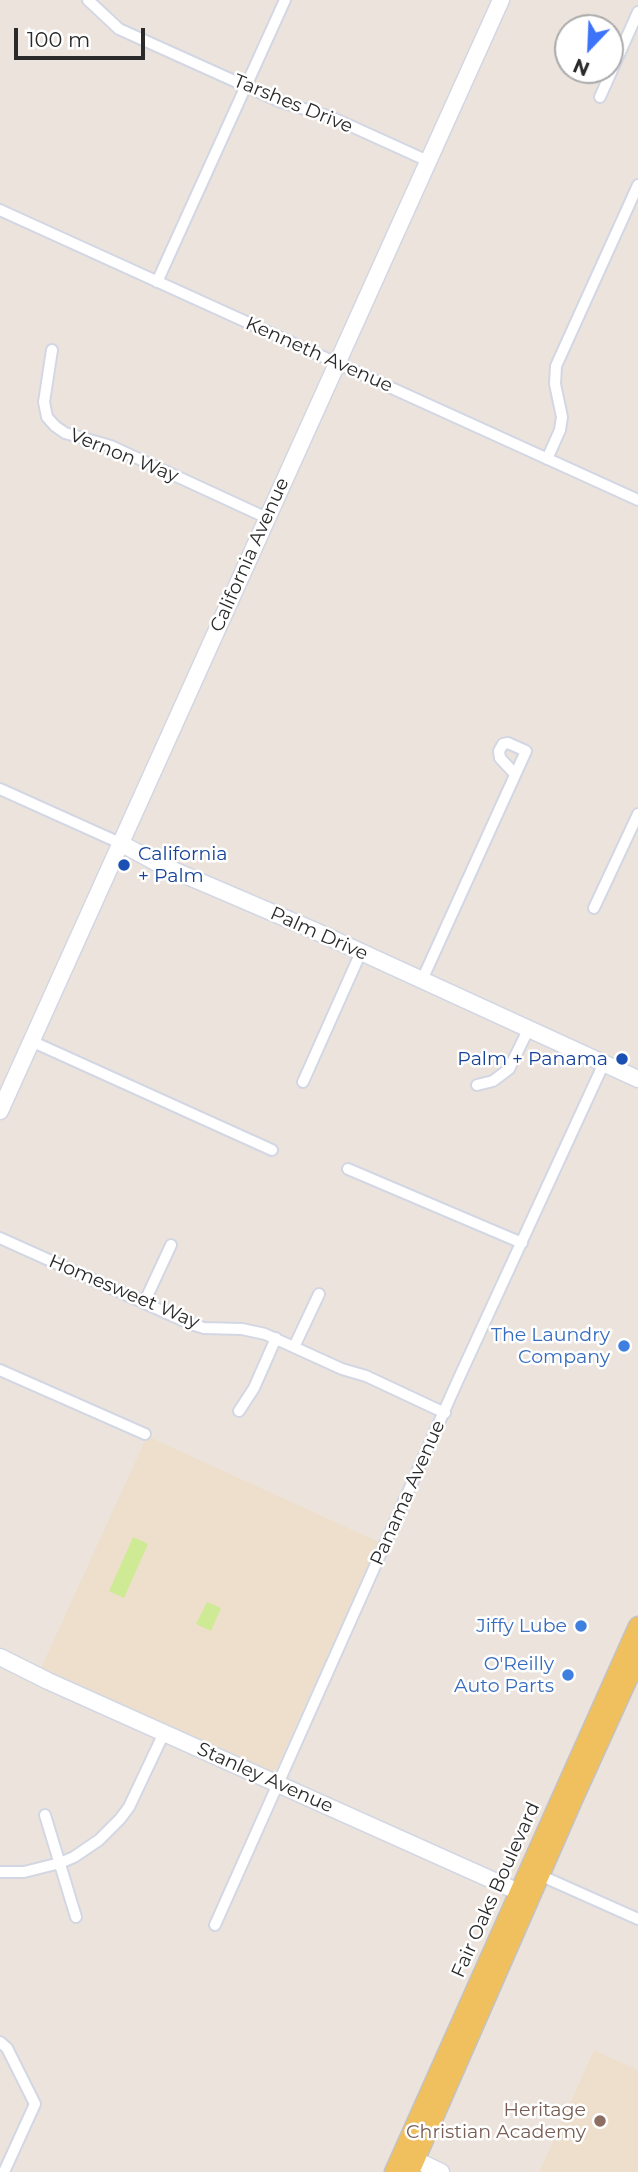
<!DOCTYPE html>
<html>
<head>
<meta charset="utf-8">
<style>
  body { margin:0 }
  #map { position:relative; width:638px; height:2172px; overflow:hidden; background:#ece4dc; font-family:Montserrat,sans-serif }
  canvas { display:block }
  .north { position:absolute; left:554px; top:14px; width:70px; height:70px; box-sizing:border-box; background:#fff; border:2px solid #aaa; border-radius:50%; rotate:203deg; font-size:19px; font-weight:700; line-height:28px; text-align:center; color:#2a2a2a }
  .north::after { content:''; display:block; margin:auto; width:24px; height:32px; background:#3d73f9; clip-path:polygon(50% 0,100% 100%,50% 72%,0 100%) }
  .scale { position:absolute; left:14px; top:28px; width:131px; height:32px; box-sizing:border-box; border:4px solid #2a2a2a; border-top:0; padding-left:9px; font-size:21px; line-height:24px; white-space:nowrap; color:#2a2a2a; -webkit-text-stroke:5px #fff; paint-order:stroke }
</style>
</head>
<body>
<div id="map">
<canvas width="638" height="2172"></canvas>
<div class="north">N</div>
<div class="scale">100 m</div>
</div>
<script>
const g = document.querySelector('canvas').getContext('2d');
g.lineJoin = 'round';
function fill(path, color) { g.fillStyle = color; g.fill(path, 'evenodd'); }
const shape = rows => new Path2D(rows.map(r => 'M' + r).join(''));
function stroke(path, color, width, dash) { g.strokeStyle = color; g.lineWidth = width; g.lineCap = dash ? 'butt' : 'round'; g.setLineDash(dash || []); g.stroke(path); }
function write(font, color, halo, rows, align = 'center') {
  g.font = font + ' Montserrat,sans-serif'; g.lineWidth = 5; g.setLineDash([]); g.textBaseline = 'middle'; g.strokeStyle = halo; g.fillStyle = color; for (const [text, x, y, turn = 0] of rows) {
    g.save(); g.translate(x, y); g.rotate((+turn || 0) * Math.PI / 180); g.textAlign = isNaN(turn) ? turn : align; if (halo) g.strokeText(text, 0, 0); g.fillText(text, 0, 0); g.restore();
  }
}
fill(shape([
  [147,1436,379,1542,277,1767,274,1771,266,1771,40,1670],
  [594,2050,638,2070,638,2172,539,2172]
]), '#eedfcc');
fill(shape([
  [133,1537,148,1544,124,1598,109,1591],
  [207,1602,221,1608,211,1631,196,1624]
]), '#cfea95');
const street = shape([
  [88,0,119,29,281,102,331,117,428,161],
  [600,97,638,12],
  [0,210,638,500],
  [157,282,285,0],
  [52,350,44,402,47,417,55,426,65,433,111,446,267,518],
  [547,459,560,430,562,417,555,384,556,366,638,185],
  [0,789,120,843],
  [594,908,638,814],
  [422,980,526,751,508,743,503,744,499,751,500,758,515,774],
  [31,1041,272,1150],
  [303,1082,361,952],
  [477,1085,493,1081,509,1069,529,1028],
  [348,1169,522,1243],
  [0,1238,191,1324,204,1328,242,1329,265,1334,342,1369,366,1376,445,1413],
  [144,1303,171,1245],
  [294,1347,319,1294],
  [0,1370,145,1434],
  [239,1411,254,1388,276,1338],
  [45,1815,76,1917],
  [0,1872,24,1872,60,1863,74,1857,99,1840,120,1819,129,1807,164,1733],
  [535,1873,638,1919],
  [215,1925,458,1380,604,1063],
  [0,2042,7,2048,35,2104,4,2172]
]);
const secondary = shape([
  [120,843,159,864,313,930,638,1079],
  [0,1111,501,0],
  [0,1657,48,1681,530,1897],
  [416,2160,441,2172]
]);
const primary = shape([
  [394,2172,638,1626],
  [410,2172,573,1800,638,1657]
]);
stroke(street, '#d2d7e3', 14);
stroke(secondary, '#d2d7e3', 19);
stroke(primary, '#c3c3c3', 21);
stroke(street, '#fff', 10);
stroke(secondary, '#fff', 16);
stroke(primary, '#f0bf5e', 18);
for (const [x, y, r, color] of [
  [124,865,7,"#1a4fb4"],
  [622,1059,7,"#1a4fb4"],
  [624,1346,7,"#3f7fe0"],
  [581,1626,7,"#3f7fe0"],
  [568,1675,7,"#3f7fe0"],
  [600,2121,7,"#8d6e63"]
]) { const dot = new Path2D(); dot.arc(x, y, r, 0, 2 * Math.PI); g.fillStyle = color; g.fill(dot); stroke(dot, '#fff', 2.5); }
write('19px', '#2a2a2a', '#fff', [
  ["Tarshes Drive",293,104,22],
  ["Kenneth Avenue",319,355,24],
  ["Vernon Way",124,456,22],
  ["California Avenue",250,555,-66],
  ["Palm Drive",319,934,24],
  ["Homesweet Way",124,1292,23],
  ["Panama Avenue",408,1493,-66],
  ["Stanley Avenue",265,1778,24],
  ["Fair Oaks Boulevard",496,1890,-66]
]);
write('19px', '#164399', '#fff', [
  ["California",138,854],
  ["+ Palm",138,876],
  ["Palm + Panama",608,1059,"right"]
], 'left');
write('19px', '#366cbe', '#fff', [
  ["The Laundry",610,1335],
  ["Company",610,1357],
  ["Jiffy Lube",567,1626],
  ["O'Reilly",554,1664],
  ["Auto Parts",554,1686]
], 'right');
write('19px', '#785e54', '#fff', [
  ["Heritage",586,2110],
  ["Christian Academy",586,2132]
], 'right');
</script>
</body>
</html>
